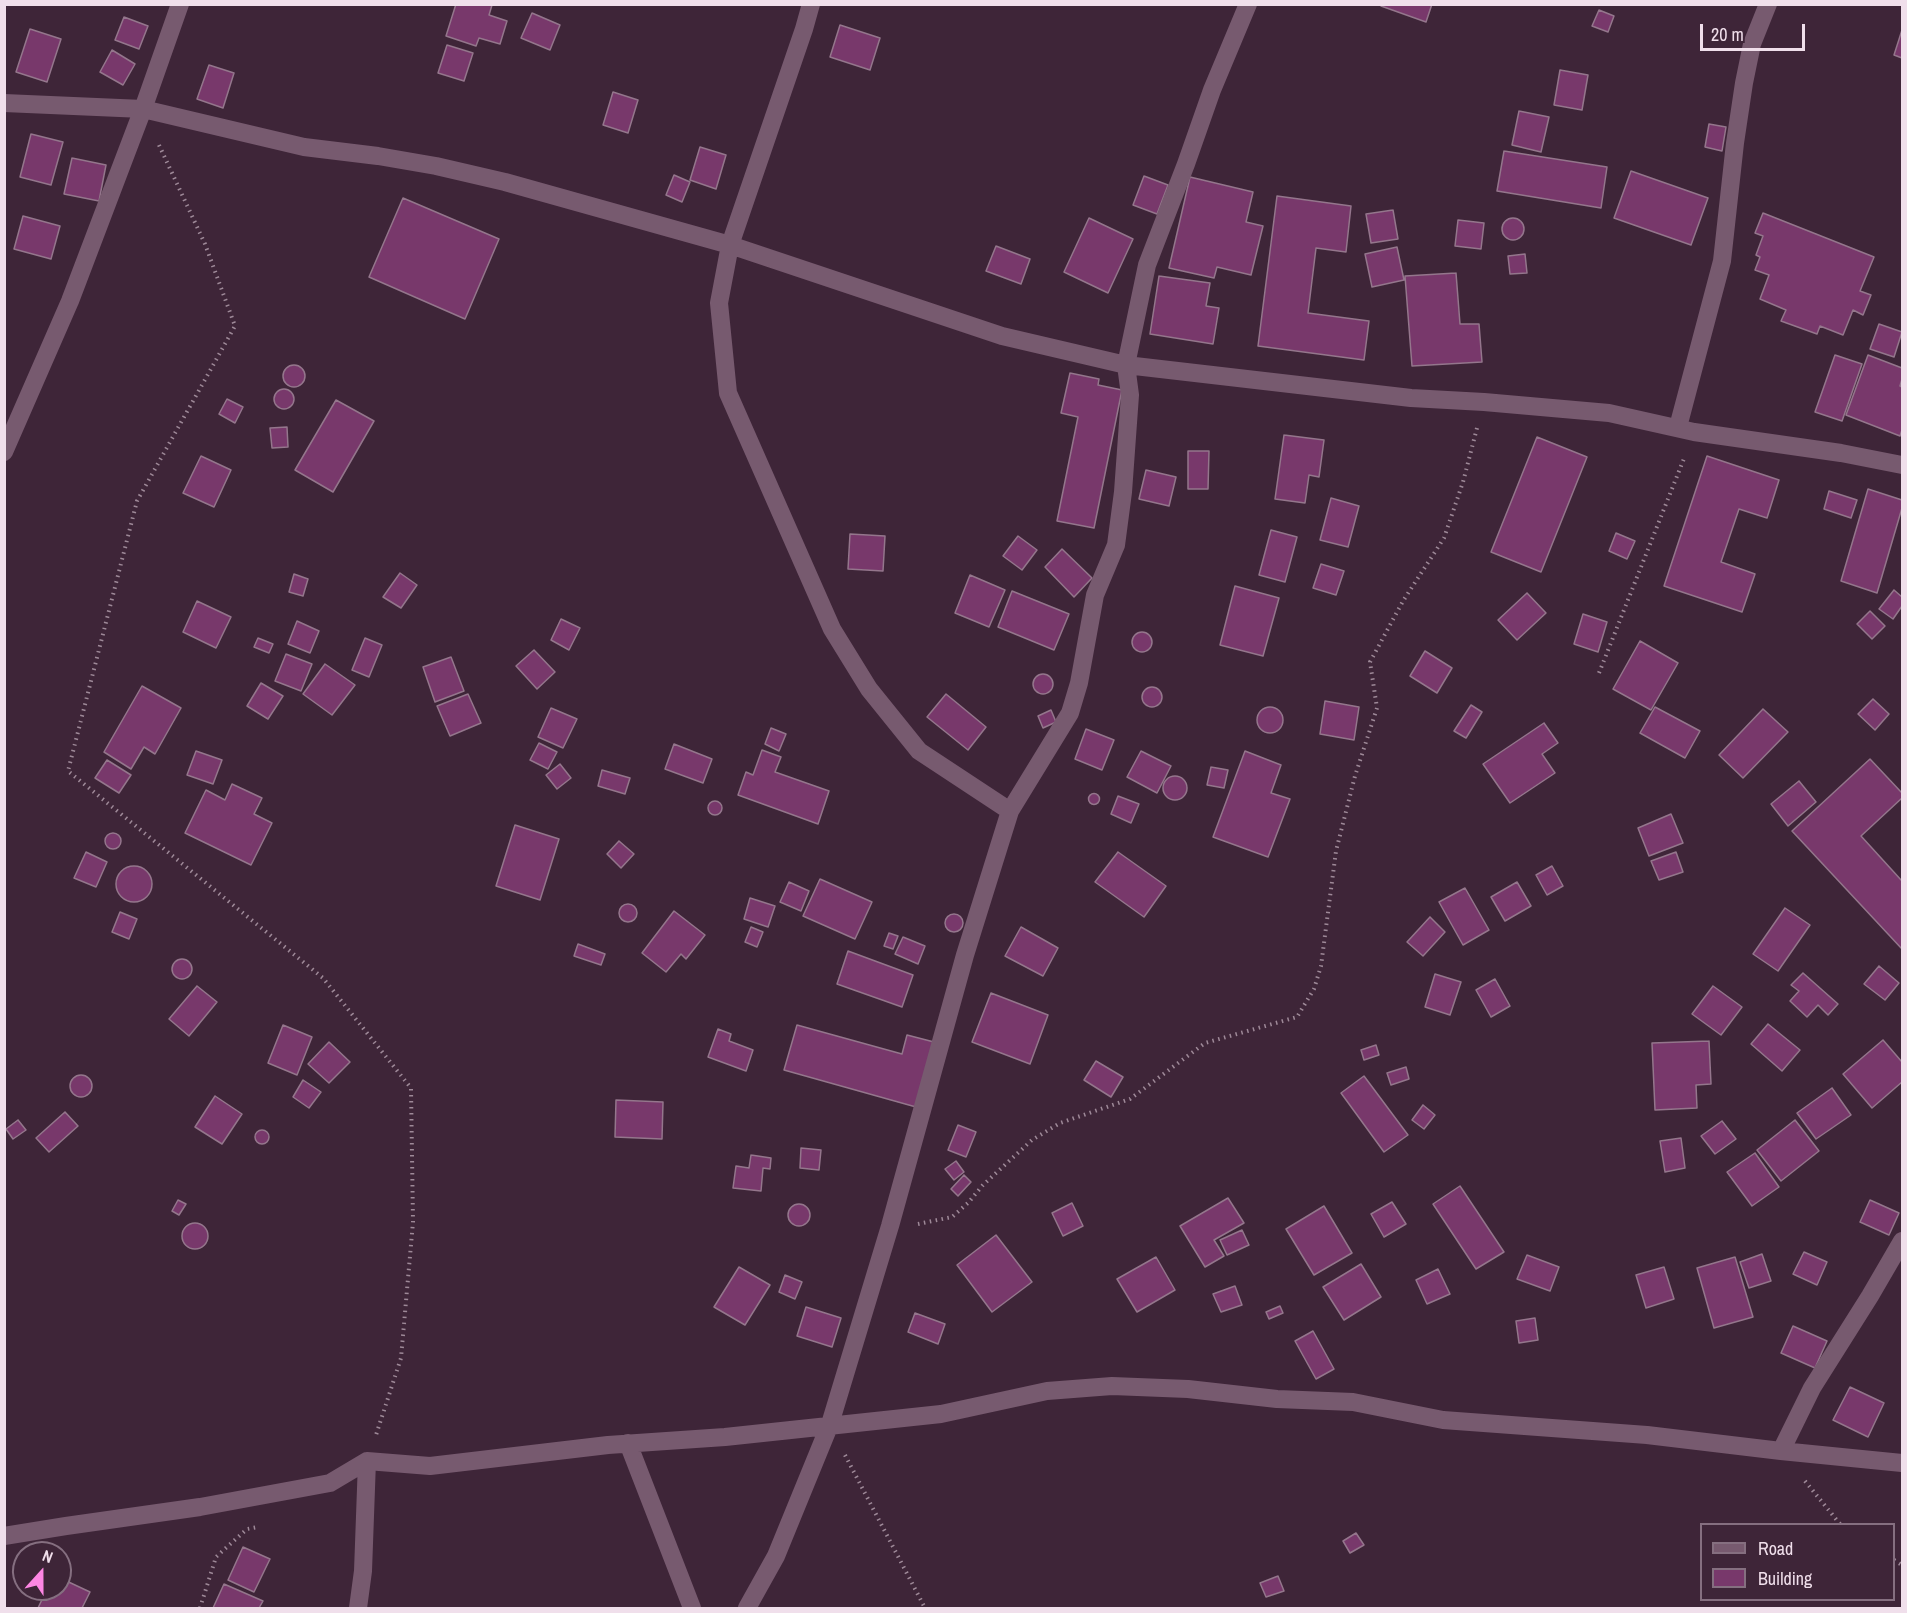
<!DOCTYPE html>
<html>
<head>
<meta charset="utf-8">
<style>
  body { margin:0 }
  #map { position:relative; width:1907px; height:1613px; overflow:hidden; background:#3e2538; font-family:"Archivo Narrow",sans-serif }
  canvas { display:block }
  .frame { position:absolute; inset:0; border:6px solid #f0dfeb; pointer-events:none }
  .legend { position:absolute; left:1700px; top:1523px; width:195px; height:78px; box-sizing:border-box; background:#3e2538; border:2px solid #856f80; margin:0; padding:8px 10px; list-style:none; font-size:18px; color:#f0dfeb }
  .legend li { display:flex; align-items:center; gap:12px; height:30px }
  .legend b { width:30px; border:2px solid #856f80 }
  .north { position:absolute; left:12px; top:1541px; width:60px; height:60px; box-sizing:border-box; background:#3e2538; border:2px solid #856f80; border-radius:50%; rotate:21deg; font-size:16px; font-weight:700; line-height:24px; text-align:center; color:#f0dfeb }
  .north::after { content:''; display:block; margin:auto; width:21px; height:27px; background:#fd86e3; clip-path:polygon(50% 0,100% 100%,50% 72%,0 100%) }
  .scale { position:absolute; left:1700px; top:24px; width:105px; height:27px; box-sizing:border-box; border:3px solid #f0dfeb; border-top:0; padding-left:8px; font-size:18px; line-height:21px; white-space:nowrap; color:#f0dfeb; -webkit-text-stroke:4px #3e2538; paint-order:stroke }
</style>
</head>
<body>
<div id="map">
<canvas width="1907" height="1613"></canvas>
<div class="frame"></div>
<ul class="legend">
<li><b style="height:8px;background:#775a6f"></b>Road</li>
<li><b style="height:16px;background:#78386b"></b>Building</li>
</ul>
<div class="north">N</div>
<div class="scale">20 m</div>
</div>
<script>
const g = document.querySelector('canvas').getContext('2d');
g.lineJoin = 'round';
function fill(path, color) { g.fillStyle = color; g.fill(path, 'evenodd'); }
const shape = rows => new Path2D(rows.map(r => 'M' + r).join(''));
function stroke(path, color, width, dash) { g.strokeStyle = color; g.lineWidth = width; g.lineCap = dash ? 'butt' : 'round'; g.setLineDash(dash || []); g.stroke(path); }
const building = shape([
  [456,4,492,5,489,15,507,21,500,44,479,38,476,46,446,36,456,4],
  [1381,4,1432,4,1426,22,1381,6,1381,4],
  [1599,10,1614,16,1608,32,1592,26,1599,10],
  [532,13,560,25,550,50,521,38,532,13],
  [124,17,148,26,139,49,115,40,124,17],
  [840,25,880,38,870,70,830,57,840,25],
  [30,29,61,39,47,82,16,72,30,29],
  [1902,30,1902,58,1894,55,1902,30],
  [447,45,473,53,464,81,438,73,447,45],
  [112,50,135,64,123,85,100,72,112,50],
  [209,65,234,73,223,108,197,99,209,65],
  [1560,70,1588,75,1582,110,1554,105,1560,70],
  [613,92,638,100,628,133,603,125,613,92],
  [1519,111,1549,117,1541,152,1512,145,1519,111],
  [1709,124,1726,127,1722,151,1705,147,1709,124],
  [31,134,63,142,51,185,20,177,31,134],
  [700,147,726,155,716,189,690,180,700,147],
  [1504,151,1607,167,1601,208,1497,191,1504,151],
  [72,158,106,165,99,201,64,194,72,158],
  [1631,171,1708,198,1691,245,1614,218,1631,171],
  [674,175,690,182,682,202,666,195,674,175],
  [1144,176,1168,185,1157,214,1133,205,1144,176],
  [1190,177,1253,192,1246,222,1263,226,1251,275,1217,267,1214,278,1169,268,1190,177],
  [1277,196,1351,206,1346,252,1316,248,1308,313,1369,321,1364,360,1258,346,1277,196],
  [403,198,499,239,465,319,369,277,403,198],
  [1393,210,1398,239,1371,243,1366,214,1393,210],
  [1763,213,1874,257,1860,291,1871,295,1863,315,1853,310,1843,335,1820,326,1817,334,1781,321,1786,310,1760,299,1769,275,1755,270,1760,257,1756,255,1763,236,1755,233,1763,213],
  [23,216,60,226,51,259,14,249,23,216],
  '1502 229a11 11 0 1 1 22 0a11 11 0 1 1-22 0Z',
  [1089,218,1133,239,1108,293,1064,272,1089,218],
  [1458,220,1484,223,1481,249,1455,246,1458,220],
  [996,246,1030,259,1021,284,986,271,996,246],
  [1397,247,1404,280,1372,287,1365,254,1397,247],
  [1525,254,1527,273,1510,274,1508,256,1525,254],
  [1456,273,1460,324,1479,324,1482,362,1412,366,1405,276,1456,273],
  [1159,276,1210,283,1206,306,1219,308,1213,344,1150,334,1159,276],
  [1879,324,1902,332,1894,357,1870,349,1879,324],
  [1835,355,1862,364,1842,421,1815,412,1835,355],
  [1868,355,1902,368,1902,379,1900,386,1902,387,1902,430,1900,436,1846,415,1868,355],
  '283 376a11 11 0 1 1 22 0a11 11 0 1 1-22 0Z',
  [1070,373,1099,379,1098,385,1122,390,1094,528,1057,521,1078,417,1061,413,1070,373],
  '274 399a10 10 0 1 1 20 0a10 10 0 1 1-20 0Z',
  [227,399,243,407,235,423,219,414,227,399],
  [336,400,374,421,333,492,295,470,336,400],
  [287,427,288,447,272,448,270,428,287,427],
  [1284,435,1324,440,1319,477,1309,475,1305,503,1275,499,1284,435],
  [1537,437,1587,457,1541,572,1491,552,1537,437],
  [1188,451,1209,451,1208,489,1188,489,1188,451],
  [201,456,231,470,214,507,183,493,201,456],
  [1707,456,1779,480,1767,518,1739,509,1721,562,1755,574,1742,612,1664,586,1707,456],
  [1146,470,1176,477,1169,506,1139,499,1146,470],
  [1868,489,1902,500,1902,508,1877,593,1841,581,1868,489],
  [1829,491,1857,500,1851,518,1824,509,1829,491],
  [1331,498,1359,506,1348,547,1320,540,1331,498],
  [1271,530,1297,537,1285,582,1259,575,1271,530],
  [1616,533,1635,541,1627,559,1609,551,1616,533],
  [850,534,885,536,883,571,848,569,850,534],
  [1018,536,1037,550,1022,570,1003,556,1018,536],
  [1062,549,1092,578,1074,597,1045,567,1062,549],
  [1321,564,1344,571,1336,595,1313,588,1321,564],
  [400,573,417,585,401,608,383,597,400,573],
  [294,574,308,579,303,596,289,592,294,574],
  [970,575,1005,590,989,627,955,613,970,575],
  [1235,586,1279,598,1263,656,1220,645,1235,586],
  [1894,590,1902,597,1902,606,1893,619,1879,609,1894,590],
  [1012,591,1069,614,1054,650,998,627,1012,591],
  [1527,593,1546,613,1517,640,1498,620,1527,593],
  [197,601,231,617,216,648,183,632,197,601],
  [1870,611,1885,626,1872,639,1857,624,1870,611],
  [1583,614,1607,622,1598,652,1574,644,1583,614],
  [561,619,580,628,569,650,551,640,561,619],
  [297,621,319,631,310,653,288,644,297,621],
  '1132 642a10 10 0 1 1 20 0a10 10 0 1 1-20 0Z',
  [258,638,273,644,269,653,254,647,258,638],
  [365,638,382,645,369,677,352,670,365,638],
  [1640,641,1678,663,1651,710,1613,689,1640,641],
  [534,650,555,672,537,689,516,666,534,650],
  [1425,651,1452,668,1437,693,1410,676,1425,651],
  [286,654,312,664,301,691,275,681,286,654],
  [451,657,464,691,435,702,423,667,451,657],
  [325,664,355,685,332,715,303,694,325,664],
  '1033 684a10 10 0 1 1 20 0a10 10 0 1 1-20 0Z',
  [261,683,283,696,268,719,247,706,261,683],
  [142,686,181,708,155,754,144,747,131,769,104,752,142,686],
  '1142 697a10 10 0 1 1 20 0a10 10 0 1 1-20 0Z',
  [468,694,481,723,450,736,437,706,468,694],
  [946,694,986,727,968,750,927,717,946,694],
  [1873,699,1889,714,1875,730,1858,714,1873,699],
  [1325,701,1359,707,1354,740,1320,734,1325,701],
  [1471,705,1482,712,1466,738,1454,731,1471,705],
  '1257 720a13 13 0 1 1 26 0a13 13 0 1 1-26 0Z',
  [1655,707,1700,731,1685,758,1640,733,1655,707],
  [551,708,577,719,563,748,538,737,551,708],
  [1763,709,1788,732,1743,778,1719,755,1763,709],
  [1051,710,1056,722,1043,728,1038,716,1051,710],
  [1544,723,1558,743,1542,754,1555,773,1510,803,1483,764,1544,723],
  [771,728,786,734,779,751,765,744,771,728],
  [1086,729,1114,740,1102,770,1075,759,1086,729],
  [539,743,557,752,548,769,530,760,539,743],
  [674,744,712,759,703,783,665,769,674,744],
  [762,750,781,757,775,772,829,791,818,824,738,795,746,772,753,775,762,750],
  [196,751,222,760,213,784,187,775,196,751],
  [1141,751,1171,766,1157,793,1127,777,1141,751],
  [1245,751,1281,765,1271,793,1290,799,1268,857,1213,837,1245,751],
  [1870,759,1902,793,1902,798,1861,836,1902,881,1902,949,1792,831,1870,759],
  [107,760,131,775,119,793,95,778,107,760],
  [560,764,571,778,557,789,546,775,560,764],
  [1211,767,1228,770,1224,788,1207,785,1211,767],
  [602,770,630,778,625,794,598,786,602,770],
  '1163 788a12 12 0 1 1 24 0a12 12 0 1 1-24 0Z',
  [1799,781,1816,802,1788,826,1771,804,1799,781],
  [232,784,262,798,254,814,272,823,251,865,185,833,206,790,225,800,232,784],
  '1088.5 799a5.5 5.5 0 1 1 11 0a5.5 5.5 0 1 1-11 0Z',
  [1118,796,1139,804,1131,823,1111,814,1118,796],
  '708 808a7 7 0 1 1 14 0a7 7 0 1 1-14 0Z',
  [1671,814,1683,843,1649,856,1638,828,1671,814],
  [515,825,559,839,540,900,496,886,515,825],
  '105 841a8 8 0 1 1 16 0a8 8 0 1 1-16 0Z',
  [619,841,634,854,621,868,607,854,619,841],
  [86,852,107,862,96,887,74,878,86,852],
  [1118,852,1166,886,1144,917,1095,882,1118,852],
  [1676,852,1683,872,1659,880,1651,861,1676,852],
  [1552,866,1563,886,1547,895,1536,875,1552,866],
  '116 884a18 18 0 1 1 36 0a18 18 0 1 1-36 0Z',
  [820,879,872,902,855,939,803,916,820,879],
  [789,882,809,891,801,911,780,902,789,882],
  [1517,882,1531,906,1505,921,1491,897,1517,882],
  [1465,888,1489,930,1463,945,1439,902,1465,888],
  [750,898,775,906,768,927,744,919,750,898],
  '619 913a9 9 0 1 1 18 0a9 9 0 1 1-18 0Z',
  [1785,908,1810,925,1778,971,1753,954,1785,908],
  [674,911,705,935,686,959,681,954,666,972,642,953,674,911],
  [120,912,137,919,129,939,112,932,120,912],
  '945 923a9 9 0 1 1 18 0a9 9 0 1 1-18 0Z',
  [1430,917,1445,932,1423,956,1407,942,1430,917],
  [751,927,763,932,757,947,745,942,751,927],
  [1021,927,1058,948,1043,976,1005,956,1021,927],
  [889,933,898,936,893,949,884,946,889,933],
  [903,937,925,946,918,964,895,954,903,937],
  [578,944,605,954,601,965,574,956,578,944],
  [848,951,913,975,902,1007,837,984,848,951],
  '172 969a10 10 0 1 1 20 0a10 10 0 1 1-20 0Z',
  [1879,966,1899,983,1885,1000,1864,984,1879,966],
  [1803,973,1838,1004,1828,1015,1818,1005,1807,1017,1790,1001,1799,991,1791,985,1803,973],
  [1435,974,1461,982,1450,1015,1425,1007,1435,974],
  [1495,979,1510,1006,1491,1017,1476,990,1495,979],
  [197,986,217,1002,189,1036,169,1019,197,986],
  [1713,986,1742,1007,1721,1035,1692,1014,1713,986],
  [991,993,1048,1015,1030,1064,972,1042,991,993],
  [1768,1024,1800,1050,1782,1071,1751,1044,1768,1024],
  [283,1025,312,1037,297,1075,268,1063,283,1025],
  [797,1025,902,1054,907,1035,934,1042,916,1107,784,1070,797,1025],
  [718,1029,731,1034,729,1041,753,1050,746,1071,708,1057,718,1029],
  [1883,1040,1902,1062,1902,1082,1872,1108,1843,1074,1883,1040],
  [1709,1041,1711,1084,1696,1085,1697,1108,1655,1110,1652,1043,1709,1041],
  [329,1042,350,1062,329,1083,308,1064,329,1042],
  [1376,1045,1379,1055,1364,1060,1361,1050,1376,1045],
  [1096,1061,1123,1077,1111,1097,1084,1080,1096,1061],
  [1406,1067,1409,1079,1391,1085,1387,1073,1406,1067],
  '70 1086a11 11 0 1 1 22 0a11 11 0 1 1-22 0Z',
  [1364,1076,1408,1135,1384,1152,1341,1093,1364,1076],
  [303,1080,321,1092,309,1108,293,1097,303,1080],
  [1832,1088,1851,1115,1816,1139,1797,1113,1832,1088],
  [215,1096,242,1114,222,1144,195,1127,215,1096],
  [616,1100,663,1102,662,1139,615,1137,616,1100],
  [1423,1105,1435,1115,1424,1129,1412,1120,1423,1105],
  [65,1112,78,1126,49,1152,36,1138,65,1112],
  [18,1120,26,1130,13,1139,6,1129,18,1120],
  [1795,1120,1819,1151,1781,1181,1757,1150,1795,1120],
  [1722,1121,1736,1139,1715,1154,1701,1136,1722,1121],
  [958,1125,976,1132,966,1157,948,1150,958,1125],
  '255 1137a7 7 0 1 1 14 0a7 7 0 1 1-14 0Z',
  [1681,1138,1685,1168,1665,1172,1660,1141,1681,1138],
  [801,1148,821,1150,819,1170,800,1168,801,1148],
  [1755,1153,1779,1187,1752,1206,1727,1172,1755,1153],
  [751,1155,771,1158,770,1169,763,1168,761,1191,733,1188,736,1166,749,1168,751,1155],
  [956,1161,964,1172,954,1180,945,1169,956,1161],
  [964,1175,971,1182,958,1196,951,1189,964,1175],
  [1460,1186,1504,1252,1476,1269,1433,1204,1460,1186],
  [1228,1198,1244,1223,1214,1240,1224,1256,1205,1267,1180,1226,1228,1198],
  [178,1200,186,1204,179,1215,172,1211,178,1200],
  [1870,1200,1899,1213,1889,1235,1860,1222,1870,1200],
  [1392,1202,1406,1224,1384,1237,1371,1214,1392,1202],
  [1072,1203,1083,1226,1063,1236,1052,1213,1072,1203],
  '788 1215a11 11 0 1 1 22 0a11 11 0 1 1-22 0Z',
  [1324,1206,1352,1253,1314,1275,1286,1229,1324,1206],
  '182 1236a13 13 0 1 1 26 0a13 13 0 1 1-26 0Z',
  [1242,1230,1249,1245,1227,1255,1220,1240,1242,1230],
  [996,1235,1032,1282,992,1312,957,1265,996,1235],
  [1804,1252,1827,1262,1817,1285,1793,1274,1804,1252],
  [1762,1254,1771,1281,1749,1288,1740,1262,1762,1254],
  [1527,1255,1559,1267,1550,1291,1517,1279,1527,1255],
  [1156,1257,1175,1290,1137,1312,1117,1279,1156,1257],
  [1735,1257,1753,1317,1714,1328,1697,1268,1735,1257],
  [1361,1264,1381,1297,1344,1320,1323,1287,1361,1264],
  [739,1267,770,1285,745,1325,714,1307,739,1267],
  [1664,1267,1674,1299,1646,1308,1636,1275,1664,1267],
  [1438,1269,1450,1294,1427,1304,1416,1280,1438,1269],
  [785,1275,802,1282,795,1299,779,1292,785,1275],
  [1235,1286,1242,1305,1221,1312,1213,1294,1235,1286],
  [1280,1306,1283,1313,1269,1319,1266,1312,1280,1306],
  [806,1307,841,1318,832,1347,797,1336,806,1307],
  [915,1313,945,1324,938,1344,908,1332,915,1313],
  [1535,1318,1538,1340,1519,1343,1516,1321,1535,1318],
  [1793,1326,1827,1341,1815,1368,1781,1353,1793,1326],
  [1313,1331,1334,1369,1316,1379,1295,1341,1313,1331],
  [1850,1387,1884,1403,1868,1437,1833,1420,1850,1387],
  [1356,1533,1364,1545,1350,1553,1343,1541,1356,1533],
  [243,1547,270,1559,254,1592,228,1580,243,1547],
  [1278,1576,1284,1591,1266,1597,1260,1583,1278,1576],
  [60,1578,90,1592,82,1608,38,1608,47,1589,60,1589,60,1578],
  [224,1584,263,1601,259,1608,213,1608,224,1584]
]);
fill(building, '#78386b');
stroke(building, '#94768c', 1.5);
stroke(shape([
  [159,145,205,244,235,326,137,501,68,771,323,978,411,1088,413,1222,401,1358,376,1435],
  [1599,673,1685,456],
  [918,1224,952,1217,968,1203,983,1185,1032,1140,1060,1123,1130,1099,1205,1043,1297,1017,1314,989,1321,966,1336,851,1355,776,1377,708,1370,662,1403,601,1444,538,1463,482,1477,428],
  [845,1455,925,1608],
  [1805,1481,1840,1524],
  [1894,1560,1902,1565],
  [200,1608,216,1557,247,1529,258,1527]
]), '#9e8998', 4, [1.5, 4.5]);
stroke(shape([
  [811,4,804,29,730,245,719,303,728,393,832,629,869,689,919,751,1010,811],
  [4,103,143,109,304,147,378,156,436,166,505,182,730,245,1002,336,1126,365,1411,398,1484,402,1609,413,1694,432,1841,453,1902,465],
  [1678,427,1722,261,1735,143,1744,83,1752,44,1768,4],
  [4,452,70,301,143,109,180,4],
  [628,1443,692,1608],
  [1781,1451,1812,1388,1870,1296,1902,1241],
  [4,1536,66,1526,200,1507,330,1483,367,1461,430,1466,608,1445,725,1437,941,1414,1047,1391,1112,1386,1188,1389,1277,1399,1353,1402,1443,1420,1647,1435,1781,1451,1902,1463],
  [358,1608,363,1571,367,1461],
  [747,1608,776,1556,830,1424,890,1226,965,955,1010,811,1070,713,1079,683,1095,595,1116,545,1123,492,1130,395,1126,365,1147,265,1186,164,1212,90,1248,4]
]), '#775a6f', 18);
</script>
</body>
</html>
